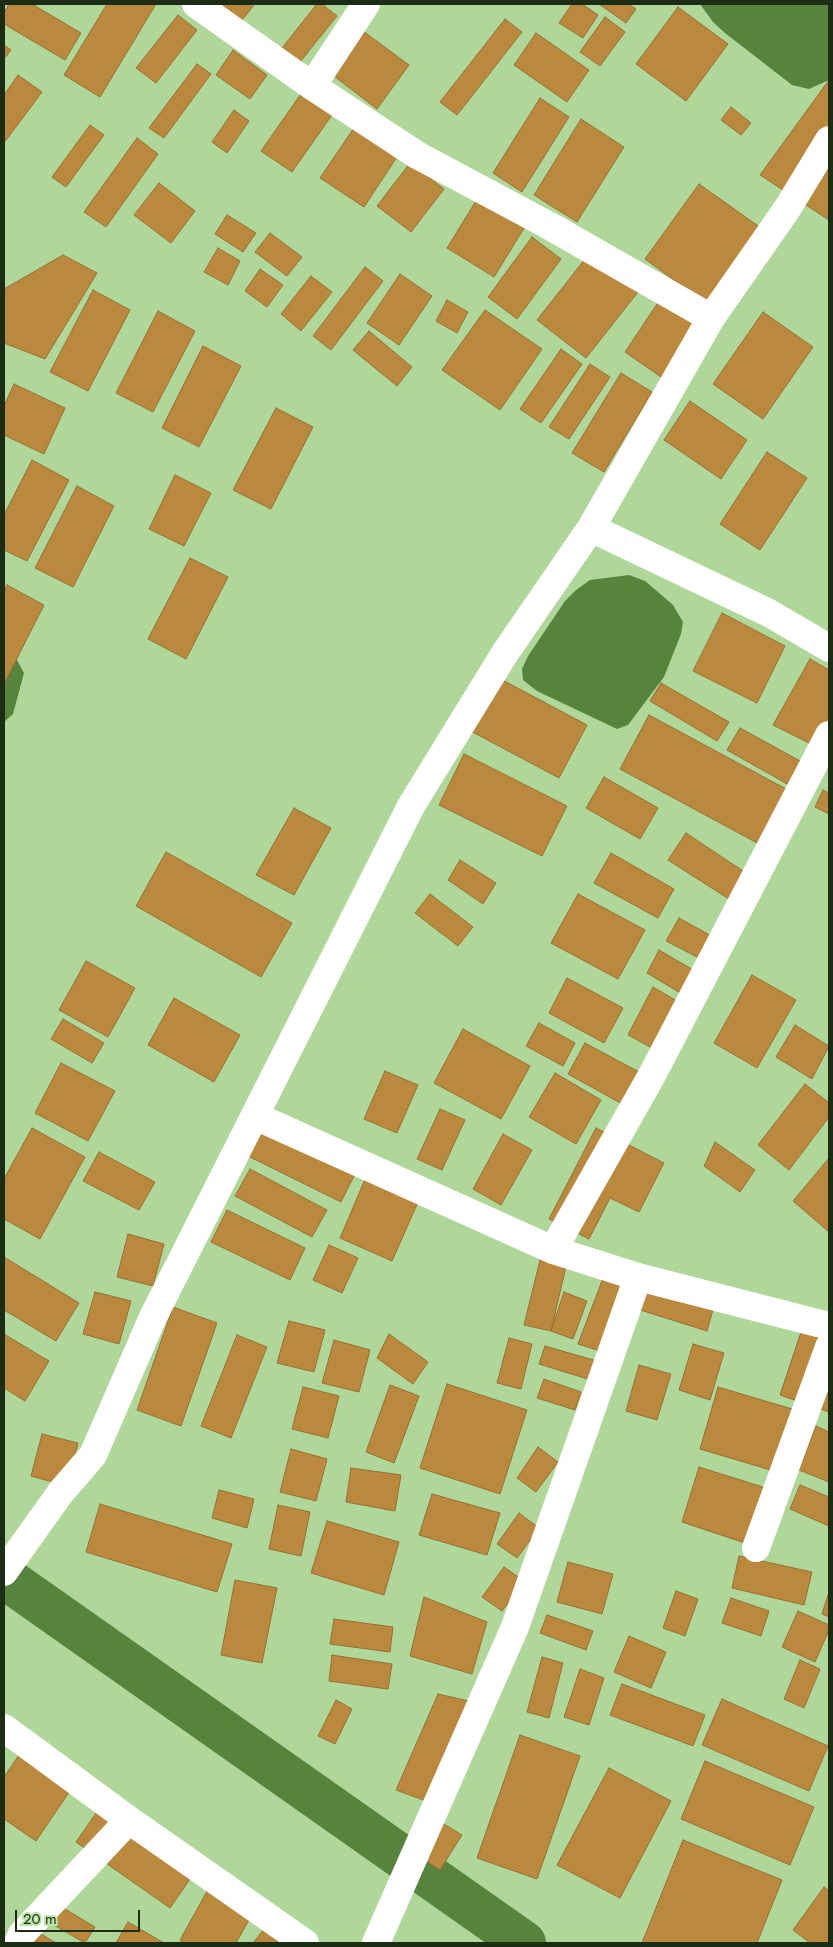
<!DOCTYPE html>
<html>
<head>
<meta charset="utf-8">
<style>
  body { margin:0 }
  #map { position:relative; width:833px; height:1947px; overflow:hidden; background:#b0d79a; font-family:Jost,sans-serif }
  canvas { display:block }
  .frame { position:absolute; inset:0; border:5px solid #1d2c14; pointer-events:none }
  .scale { position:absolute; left:15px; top:1910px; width:125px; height:22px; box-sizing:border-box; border:2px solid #1d2c14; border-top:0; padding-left:6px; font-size:15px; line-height:18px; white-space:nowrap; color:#1d2c14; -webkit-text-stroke:4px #bde4a7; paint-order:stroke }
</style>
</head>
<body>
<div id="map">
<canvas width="833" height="1947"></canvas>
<div class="frame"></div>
<div class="scale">20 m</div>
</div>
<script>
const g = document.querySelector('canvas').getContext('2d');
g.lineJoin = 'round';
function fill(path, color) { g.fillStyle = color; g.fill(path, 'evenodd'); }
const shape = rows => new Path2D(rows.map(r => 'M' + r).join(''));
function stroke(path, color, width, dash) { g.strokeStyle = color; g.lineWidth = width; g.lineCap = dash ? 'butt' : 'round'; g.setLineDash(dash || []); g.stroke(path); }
fill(shape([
  [700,4,829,4,829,80,809,89,792,85,725,33,713,22],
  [629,575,645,581,658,592,673,605,683,622,681,634,664,677,628,725,617,729,537,691,523,680,522,669,528,656,565,601,576,590,590,580],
  [4,642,13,653,24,673,13,714,4,722]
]), '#58833c');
stroke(shape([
  [4,1577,524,1943]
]), '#58833c', 44);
const building = shape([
  [9,4,32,4,81,33,65,60,4,24,4,13,9,4],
  [107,4,156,4,100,97,64,75,107,4],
  [203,4,253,4,254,5,235,29,203,4],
  [317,4,322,4,337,16,300,62,282,48,317,4],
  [572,4,582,4,598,15,583,38,559,23,572,4],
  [599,4,628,4,636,9,626,23,599,4],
  [678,7,728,44,686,101,636,64,678,7],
  [178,15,197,30,156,83,136,68,178,15],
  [605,17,625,32,600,66,580,52,605,17],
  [505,19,522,32,457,115,440,102,505,19],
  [363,31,409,65,377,109,330,73,363,31],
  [536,33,589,70,567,102,514,65,536,33],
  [4,45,11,50,4,59,4,45],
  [233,50,267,75,250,99,216,75,233,50],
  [197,64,211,74,164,138,149,128,197,64],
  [18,75,42,92,4,143,4,95,18,75],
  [829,80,829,220,760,175,829,80],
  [303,91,334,112,292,172,261,151,303,91],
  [540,98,569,117,522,192,493,173,540,98],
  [731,107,751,123,741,135,721,120,731,107],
  [234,110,249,121,227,153,212,142,234,110],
  [581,119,624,147,577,222,534,195,581,119],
  [90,125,104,135,66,187,52,177,90,125],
  [356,125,399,154,364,207,320,178,356,125],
  [137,138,158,154,106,227,84,212,137,138],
  [410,163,444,189,411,232,377,206,410,163],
  [159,183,195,211,171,243,134,215,159,183],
  [699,184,761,228,707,304,645,259,699,184],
  [479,196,526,225,494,277,447,248,479,196],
  [227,215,256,233,243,252,215,234,227,215],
  [270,233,302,257,287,276,255,252,270,233],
  [532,237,561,259,517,319,488,297,532,237],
  [218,248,240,261,228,285,204,272,218,248],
  [589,254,638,292,586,358,537,320,589,254],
  [63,255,97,273,45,359,4,343,4,289,63,255],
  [365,267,383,281,331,350,313,336,365,267],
  [260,269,283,285,267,307,245,291,260,269],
  [400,274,432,296,399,345,367,323,400,274],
  [311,276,332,292,301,331,281,314,311,276],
  [93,290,130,310,88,391,50,372,93,290],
  [663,295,699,319,661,377,625,352,663,295],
  [447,300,468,312,457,333,436,321,447,300],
  [485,310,542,349,500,410,442,370,485,310],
  [158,311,195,331,153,412,116,393,158,311],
  [763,312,813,347,763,419,713,384,763,312],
  [369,331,412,367,397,386,353,350,369,331],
  [203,346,241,366,199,447,162,428,203,346],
  [561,349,582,364,541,423,520,409,561,349],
  [590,364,610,377,569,439,549,427,590,364],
  [621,373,652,392,604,472,572,453,621,373],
  [14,384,65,408,44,454,4,435,4,406,14,384],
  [690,401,747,440,721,479,664,440,690,401],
  [276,408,313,427,271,509,233,490,276,408],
  [767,452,807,478,760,550,720,524,767,452],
  [32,460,69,480,27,561,4,550,4,515,32,460],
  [175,475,211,493,184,546,149,529,175,475],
  [77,486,114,506,73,587,35,568,77,486],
  [190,558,228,577,186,659,148,639,190,558],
  [7,585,44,605,4,684,4,592,7,585],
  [722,613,785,646,757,703,693,671,722,613],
  [810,659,829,670,829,717,813,745,773,725,810,659],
  [495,676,587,725,559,778,467,729,495,676],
  [661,683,729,722,717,741,650,701,661,683],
  [649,715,788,790,759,844,620,769,649,715],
  [740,728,802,762,789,785,727,750,740,728],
  [464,754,567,806,542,856,439,805,464,754],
  [604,777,658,808,640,839,586,808,604,777],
  [823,790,829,793,829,814,815,807,823,790],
  [294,808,331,828,294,895,256,875,294,808],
  [686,833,749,875,732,901,668,860,686,833],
  [166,852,292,923,261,977,136,906,166,852],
  [611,853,674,889,658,918,594,883,611,853],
  [460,860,496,883,483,904,448,880,460,860],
  [430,894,473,927,458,946,415,913,430,894],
  [578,894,645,930,618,979,551,943,578,894],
  [679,918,715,938,703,960,666,941,679,918],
  [659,950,695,971,682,994,647,973,659,950],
  [86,961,135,988,108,1037,59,1010,86,961],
  [752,975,796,1000,757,1068,714,1043,752,975],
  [567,978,623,1008,604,1043,549,1013,567,978],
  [653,987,677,1001,652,1048,628,1035,653,987],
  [174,998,240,1035,214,1082,148,1045,174,998],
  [63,1019,104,1043,92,1063,51,1039,63,1019],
  [539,1023,575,1043,563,1066,526,1046,539,1023],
  [795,1025,829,1046,812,1079,776,1057,795,1025],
  [463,1029,530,1066,501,1119,434,1083,463,1029],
  [585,1043,641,1073,624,1105,568,1074,585,1043],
  [61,1063,115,1091,88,1141,35,1113,61,1063],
  [385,1071,418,1085,397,1133,364,1119,385,1071],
  [555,1073,601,1100,576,1144,529,1117,555,1073],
  [805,1084,829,1103,829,1117,789,1170,758,1145,805,1084],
  [440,1109,465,1120,442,1170,417,1159,440,1109],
  [263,1125,356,1172,341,1202,248,1156,263,1125],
  [32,1128,85,1157,40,1239,4,1219,4,1179,32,1128],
  [596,1128,664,1163,639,1212,610,1198,589,1239,549,1219,596,1128],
  [503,1134,532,1150,501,1205,473,1189,503,1134],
  [715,1142,755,1170,740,1192,704,1166,715,1142],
  [99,1152,155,1182,139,1210,83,1181,99,1152],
  [829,1158,829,1232,793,1201,829,1158],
  [250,1169,327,1210,312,1237,235,1196,250,1169],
  [366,1177,419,1200,392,1261,340,1238,366,1177],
  [227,1210,305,1248,290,1280,211,1242,227,1210],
  [128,1234,164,1244,153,1286,117,1277,128,1234],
  [329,1245,358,1258,342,1293,313,1280,329,1245],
  [541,1256,567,1262,551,1331,524,1325,541,1256],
  [4,1257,79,1303,56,1341,4,1310,4,1257],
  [605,1273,629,1283,603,1352,578,1344,605,1273],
  [645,1284,714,1306,707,1331,637,1309,645,1284],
  [95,1292,131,1301,119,1344,83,1334,95,1292],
  [564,1292,587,1301,573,1339,551,1331,564,1292],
  [173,1307,217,1323,181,1426,137,1410,173,1307],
  [289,1321,325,1330,314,1372,277,1363,289,1321],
  [801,1332,829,1341,829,1412,780,1395,801,1332],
  [4,1334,49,1361,25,1401,4,1388,4,1334],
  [389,1334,428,1362,413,1384,377,1358,389,1334],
  [237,1335,267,1347,231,1438,201,1426,237,1335],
  [509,1338,532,1344,521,1389,497,1383,509,1338],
  [334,1340,370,1350,359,1392,322,1383,334,1340],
  [693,1344,724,1353,710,1400,679,1390,693,1344],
  [545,1346,597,1361,591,1380,539,1364,545,1346],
  [639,1365,671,1374,657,1420,626,1411,639,1365],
  [544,1379,581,1392,575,1410,537,1398,544,1379],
  [447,1384,527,1410,500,1494,420,1468,447,1384],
  [390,1385,419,1396,394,1463,366,1452,390,1385],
  [303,1387,339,1396,328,1438,292,1429,303,1387],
  [718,1387,792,1409,774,1471,700,1449,718,1387],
  [816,1426,829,1432,829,1482,799,1470,816,1426],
  [42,1434,78,1443,67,1486,31,1476,42,1434],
  [538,1447,558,1462,536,1492,517,1478,538,1447],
  [291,1449,327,1459,316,1501,280,1492,291,1449],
  [699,1467,766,1488,748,1544,682,1522,699,1467],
  [351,1468,401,1475,395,1511,346,1502,351,1468],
  [800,1485,829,1497,829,1526,790,1509,800,1485],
  [219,1490,254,1499,247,1528,212,1518,219,1490],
  [432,1494,500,1513,487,1555,419,1535,432,1494],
  [100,1504,232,1544,217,1592,86,1552,100,1504],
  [278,1505,310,1512,301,1556,269,1549,278,1505],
  [519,1513,539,1528,517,1558,497,1544,519,1513],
  [327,1521,399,1542,384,1595,311,1573,327,1521],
  [739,1556,812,1572,804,1605,732,1588,739,1556],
  [568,1562,613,1574,602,1614,557,1602,568,1562],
  [504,1567,524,1581,502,1611,482,1597,504,1567],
  [235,1580,277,1588,262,1663,221,1655,235,1580],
  [676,1591,698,1599,685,1636,663,1628,676,1591],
  [829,1592,829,1617,822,1614,829,1592],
  [424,1597,487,1622,472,1674,410,1656,424,1597],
  [731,1598,769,1611,761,1636,722,1623,731,1598],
  [798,1611,829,1625,829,1630,815,1662,782,1647,798,1611],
  [547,1615,593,1631,586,1650,540,1633,547,1615],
  [334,1619,393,1627,390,1652,330,1644,334,1619],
  [629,1636,666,1652,651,1688,614,1672,629,1636],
  [332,1655,392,1664,388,1689,329,1681,332,1655],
  [542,1657,563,1663,549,1718,527,1712,542,1657],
  [800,1660,820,1669,804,1708,784,1699,800,1660],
  [580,1669,604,1678,589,1725,564,1717,580,1669],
  [622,1684,705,1715,693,1746,610,1715,622,1684],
  [438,1694,473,1702,440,1806,396,1790,438,1694],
  [722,1699,828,1746,809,1791,702,1745,722,1699],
  [336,1700,352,1709,335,1744,318,1736,336,1700],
  [520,1735,580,1756,537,1879,477,1858,520,1735],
  [25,1746,76,1782,36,1841,4,1819,4,1777,25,1746],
  [705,1761,814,1807,790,1865,681,1819,705,1761],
  [609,1768,671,1801,620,1898,557,1865,609,1768],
  [103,1803,197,1869,170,1908,76,1842,103,1803],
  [434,1818,462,1835,440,1870,412,1852,434,1818],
  [683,1840,782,1880,757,1943,642,1943,683,1840],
  [210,1886,254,1911,236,1943,185,1943,180,1940,210,1886],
  [824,1887,829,1891,829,1943,810,1943,793,1930,824,1887],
  [50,1900,95,1927,85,1943,40,1917,50,1900],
  [272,1919,303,1943,253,1943,272,1919],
  [128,1922,164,1943,116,1943,128,1922],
  [36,1931,56,1943,28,1943,36,1931]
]);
fill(building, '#bb893e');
stroke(building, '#976f34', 1);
stroke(shape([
  [196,4,312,86,417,155,548,225,711,318],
  [312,86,366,4],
  [591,528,769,613,829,648],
  [255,1116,553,1250,638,1277,829,1326],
  [553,1250,652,1075,829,735],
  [756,1548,829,1347],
  [4,1572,61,1492,93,1455,153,1317,411,806,505,653,591,528,711,318,787,209,829,140],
  [4,1728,129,1820,305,1943],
  [18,1943,22,1934,129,1820],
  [376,1943,515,1627,638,1277]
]), '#fff', 28);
</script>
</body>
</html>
